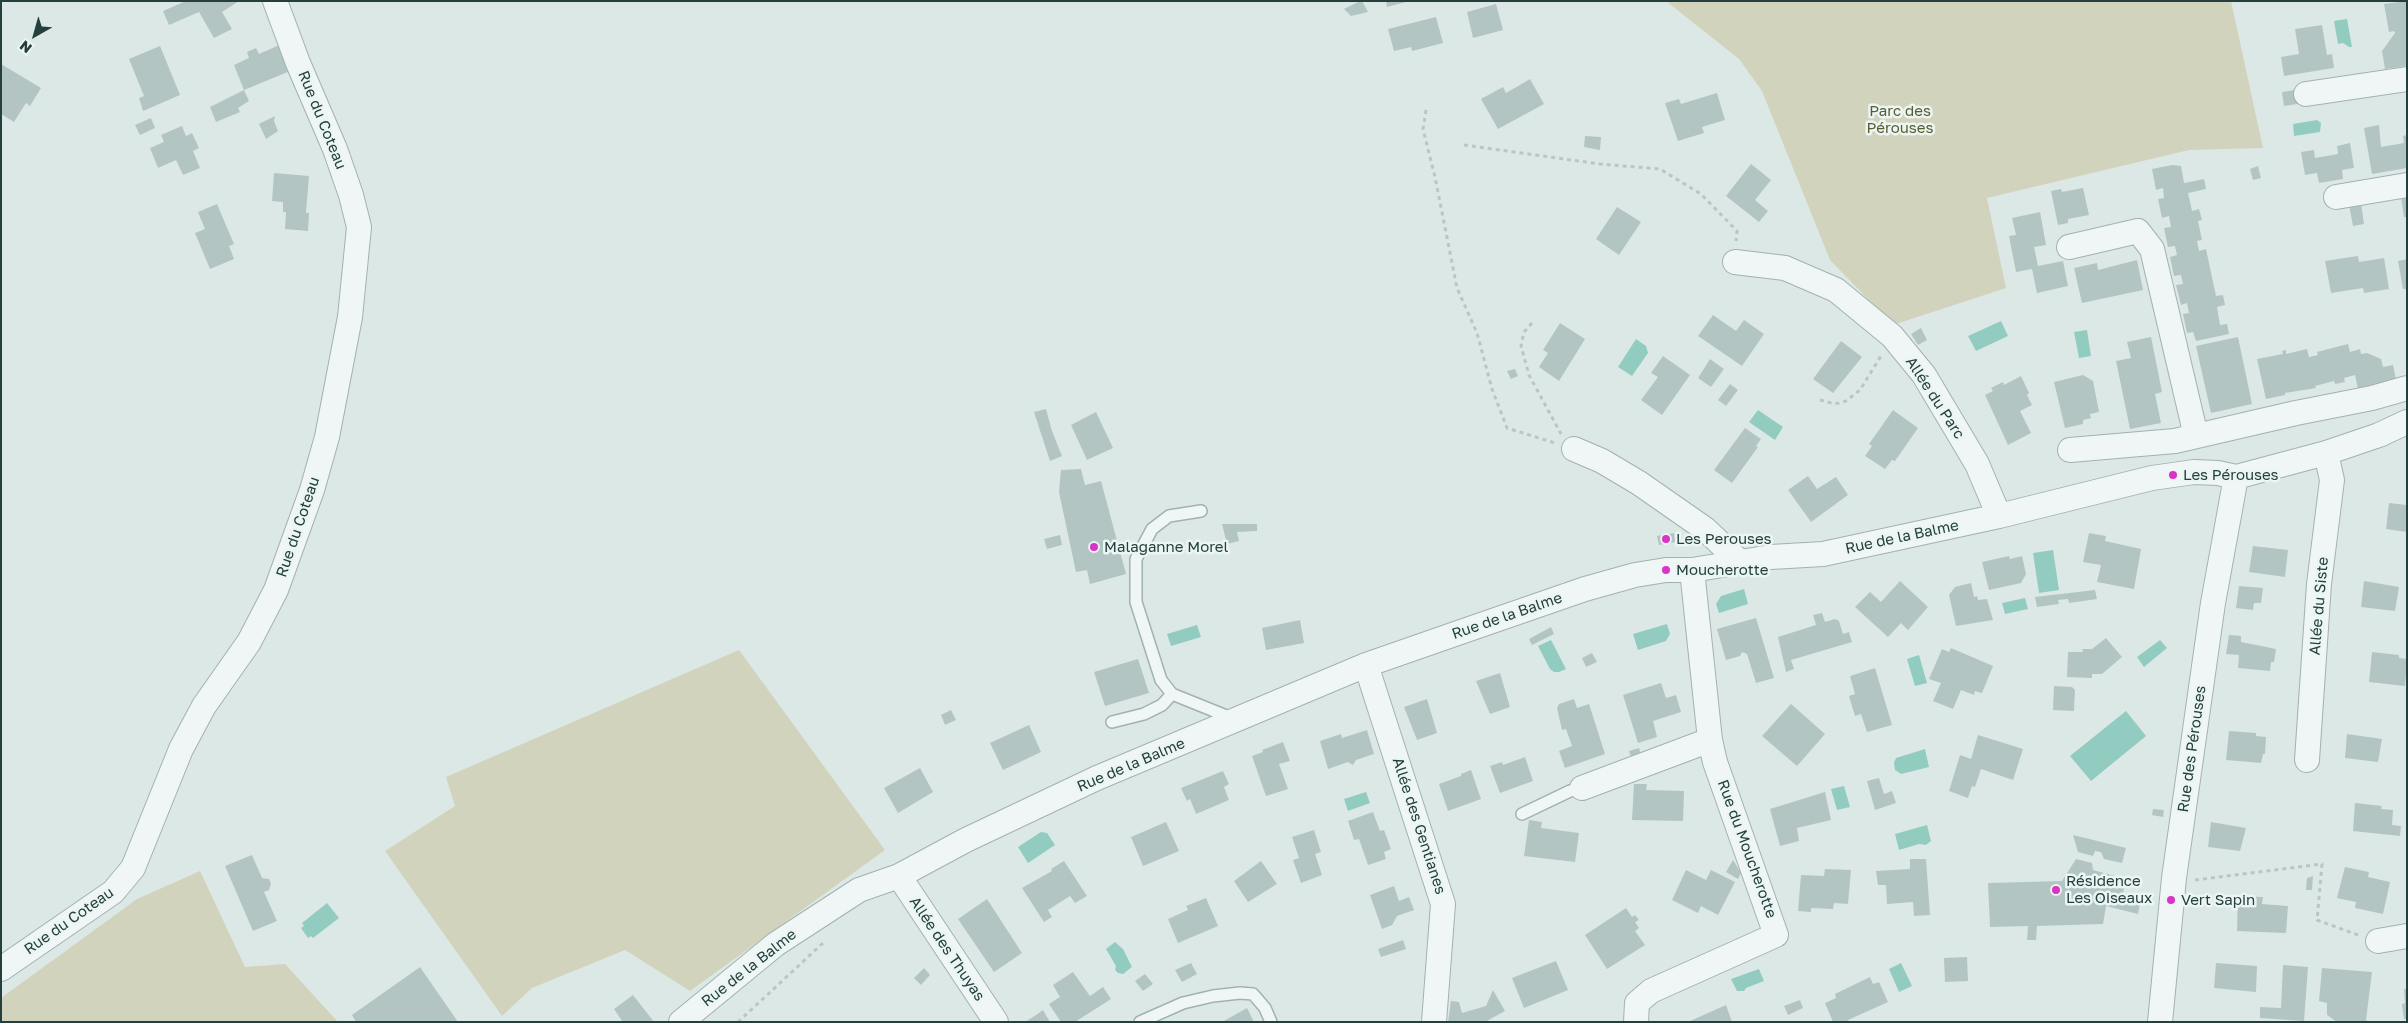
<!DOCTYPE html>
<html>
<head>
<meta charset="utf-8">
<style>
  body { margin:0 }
  #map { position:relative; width:2408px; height:1023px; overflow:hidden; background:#dce8e6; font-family:"Golos Text",sans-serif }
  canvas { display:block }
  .frame { position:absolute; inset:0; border:2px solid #243f3d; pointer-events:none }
  .north { position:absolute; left:10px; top:10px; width:50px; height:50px; -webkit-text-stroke:4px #ebf5f4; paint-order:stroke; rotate:218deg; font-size:14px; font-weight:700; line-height:20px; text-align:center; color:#243f3d }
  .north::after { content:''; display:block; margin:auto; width:18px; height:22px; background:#243f3d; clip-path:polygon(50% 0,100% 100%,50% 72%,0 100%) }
</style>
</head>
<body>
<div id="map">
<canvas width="2408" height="1023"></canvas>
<div class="frame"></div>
<div class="north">N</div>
</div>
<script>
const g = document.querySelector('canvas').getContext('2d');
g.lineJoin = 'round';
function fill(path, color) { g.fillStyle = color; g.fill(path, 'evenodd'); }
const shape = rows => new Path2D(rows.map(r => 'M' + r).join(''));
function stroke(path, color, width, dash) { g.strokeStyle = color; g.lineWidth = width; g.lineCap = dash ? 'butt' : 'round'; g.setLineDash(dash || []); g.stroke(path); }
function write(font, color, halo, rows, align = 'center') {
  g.font = font + ' "Golos Text",sans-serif'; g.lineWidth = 5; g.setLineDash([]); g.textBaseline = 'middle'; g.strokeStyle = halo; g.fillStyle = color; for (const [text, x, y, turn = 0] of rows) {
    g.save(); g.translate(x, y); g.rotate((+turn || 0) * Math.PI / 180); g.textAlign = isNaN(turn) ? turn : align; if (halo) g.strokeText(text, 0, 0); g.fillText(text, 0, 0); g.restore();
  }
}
fill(shape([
  [1666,1,2231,1,2263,148,2189,150,1987,198,2006,288,1893,325,1830,260,1762,91,1739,59],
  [739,650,885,850,690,991,625,950,532,988,502,1016,385,851,455,806,446,777],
  [200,871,245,967,285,964,338,1022,1,1022,1,998,137,899]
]), '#d2d3bc');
fill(shape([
  [2347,19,2352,47,2349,47,2343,43,2338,44,2334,21],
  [2317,120,2321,123,2320,132,2294,136,2293,124],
  [2001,321,2008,336,1976,351,1968,336],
  [2087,330,2091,356,2079,358,2074,332],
  [1636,339,1646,346,1648,353,1632,376,1618,367],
  [1758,410,1783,427,1775,440,1749,422],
  [2053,550,2059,590,2039,593,2033,553],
  [1744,589,1748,604,1719,613,1716,604,1721,596],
  [2025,598,2028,609,2005,614,2002,603],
  [1667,624,1670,634,1666,641,1638,650,1633,634],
  [1197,625,1201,637,1171,646,1167,634],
  [1551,640,1566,669,1559,672,1554,672,1550,669,1538,646],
  [2160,640,2167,648,2144,667,2137,657],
  [1919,655,1927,683,1915,686,1907,659],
  [2126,711,2146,736,2091,781,2070,756],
  [1925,749,1929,767,1901,774,1895,770,1894,763,1896,758],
  [1844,786,1850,807,1837,810,1831,789],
  [1366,792,1370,803,1348,811,1344,799],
  [1927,825,1931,841,1926,845,1919,844,1899,850,1895,834],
  [1041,832,1047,833,1055,845,1028,863,1018,847],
  [327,903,339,918,313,938,311,936,308,938,301,928,304,926,302,923],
  [1115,942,1123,949,1132,967,1123,974,1118,973,1115,970,1116,966,1106,949],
  [1901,963,1912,986,1899,992,1889,969],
  [1759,969,1764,981,1746,988,1744,991,1737,991,1731,979]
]), '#92ccc0');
fill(shape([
  [186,1,239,1,222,12,232,29,214,38,199,12,169,25,163,11],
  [1360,1,1362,1,1368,12,1351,16,1344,9],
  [1386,1,1406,1,1406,2,1387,7],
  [2407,1,2407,63,2405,66,2385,69,2382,51,2395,33,2394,31,2389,32,2384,4],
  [1496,4,1503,30,1473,38,1467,12],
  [1436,17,1443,43,1412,51,1411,47,1394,51,1388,29],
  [2322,25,2327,55,2332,54,2334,68,2284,76,2281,57,2299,54,2295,29],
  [284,43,295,69,244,90,234,65,249,58,247,52,256,48,259,54],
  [160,46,180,95,143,111,139,98,144,96,129,59],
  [1,64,41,88,30,106,26,103,14,122,1,114],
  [1530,79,1544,104,1498,129,1481,99,1503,87,1506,93],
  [2301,89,2304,103,2284,106,2282,92],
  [244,90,249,101,238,108,240,112,216,122,210,107],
  [1717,93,1725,120,1702,127,1704,133,1678,141,1665,103,1679,99,1681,104],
  [275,116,274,121,278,131,266,139,259,124],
  [151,118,155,128,140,135,135,125],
  [2379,125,2381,147,2404,143,2403,136,2407,135,2407,168,2372,174,2364,128],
  [182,126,186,136,192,133,199,148,193,151,200,168,183,175,176,160,158,168,150,148,164,142,161,135],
  [1585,136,1601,137,1600,150,1584,147],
  [2350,143,2354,168,2342,170,2343,179,2319,183,2317,173,2305,175,2301,152,2314,150,2315,158,2338,154,2337,146],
  [1751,164,1771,180,1755,200,1768,211,1759,222,1726,196],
  [2172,165,2181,166,2184,183,2204,179,2206,189,2188,193,2192,211,2199,209,2202,220,2198,221,2202,240,2197,241,2199,251,2206,249,2216,296,2223,295,2225,305,2217,307,2220,325,2227,324,2229,334,2196,341,2193,332,2187,333,2183,314,2189,313,2187,303,2181,305,2176,285,2183,284,2181,275,2174,276,2170,257,2177,255,2175,246,2168,247,2164,228,2171,227,2169,216,2162,218,2158,199,2164,198,2163,188,2156,190,2152,169],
  [2258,166,2261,178,2253,180,2250,169],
  [274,173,309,176,306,213,309,213,308,231,285,229,286,212,283,212,283,202,272,201],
  [2083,188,2089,215,2068,219,2068,223,2058,225,2051,191,2061,189,2062,192],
  [2407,195,2407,217,2404,217,2401,197],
  [2361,203,2364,224,2353,226,2349,205],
  [217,204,234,244,229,246,234,259,210,269,195,233,205,229,198,212],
  [1617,207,1641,222,1619,255,1596,239],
  [2040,212,2046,245,2034,247,2038,266,2063,261,2068,286,2037,293,2032,269,2016,272,2009,236,2016,235,2012,218],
  [2358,256,2359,262,2384,258,2389,289,2364,293,2363,288,2331,293,2325,261],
  [2407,259,2407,289,2403,289,2398,261],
  [2137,260,2143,290,2082,303,2074,268,2097,263,2098,270],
  [1713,315,1736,331,1744,320,1764,334,1742,366,1698,336],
  [1560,323,1585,339,1559,381,1539,367,1548,353,1543,350],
  [1921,328,1927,340,1918,345,1911,334],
  [2151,337,2162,392,2155,394,2161,423,2130,429,2116,361,2131,358,2127,342],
  [2238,337,2252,404,2211,413,2196,346],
  [1841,341,1862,357,1833,393,1813,379],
  [2348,344,2350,352,2360,349,2361,354,2367,353,2381,359,2383,367,2393,365,2396,380,2358,389,2355,375,2344,378,2345,382,2335,384,2334,381,2315,386,2316,388,2285,393,2285,395,2266,399,2257,359,2283,354,2282,351,2286,350,2286,354,2307,349,2309,357,2318,355,2317,352],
  [1663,356,1690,375,1662,415,1641,400,1658,377,1651,373],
  [1710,359,1724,369,1711,387,1698,378],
  [1515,369,1518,376,1511,379,1507,371],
  [2083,375,2093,381,2099,412,2090,414,2091,418,2083,420,2083,424,2065,428,2054,382],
  [2021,376,2029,393,2027,395,2032,405,2020,411,2031,433,2008,445,1985,395,1993,391,1991,388,2003,382,2004,385],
  [1730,384,1738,390,1726,406,1718,400],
  [1046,409,1052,431,1062,456,1050,461,1034,412],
  [1893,410,1918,428,1895,461,1892,460,1885,469,1865,456,1872,446,1869,444],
  [1096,412,1113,448,1087,460,1071,425],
  [1745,428,1761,439,1756,446,1758,447,1732,483,1714,470],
  [1081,469,1085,485,1101,481,1126,574,1090,584,1087,570,1076,572,1059,492,1061,470],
  [1808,476,1817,489,1836,477,1848,495,1811,522,1788,490],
  [2389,503,2407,505,2407,532,2386,529],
  [1222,524,1257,524,1257,531,1237,532,1239,541,1227,544],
  [1674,533,1675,542,1659,545,1657,536],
  [2089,533,2106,536,2105,541,2141,549,2134,589,2097,582,2101,565,2083,562],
  [1060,535,1062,545,1047,549,1044,539],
  [2253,546,2288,550,2285,577,2249,572],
  [2009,556,2010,559,2022,556,2026,574,2021,583,1989,590,1982,562],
  [1900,581,1928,607,1908,630,1901,623,1888,637,1855,607,1870,592,1881,602],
  [2364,581,2399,587,2395,611,2361,607],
  [1971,583,1974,597,1977,596,1978,600,1987,599,1993,620,1956,626,1949,595,1955,587],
  [2239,586,2263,588,2261,603,2254,603,2253,610,2236,608],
  [2095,590,2097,599,2069,603,2068,599,2058,600,2059,604,2037,607,2035,597],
  [1822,613,1825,622,1835,619,1839,621,1843,634,1849,632,1852,642,1791,660,1794,669,1786,672,1778,637,1816,625,1813,615],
  [1756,618,1774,678,1756,683,1747,654,1742,652,1740,656,1726,660,1717,629],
  [1300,620,1304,643,1266,650,1262,628],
  [1551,627,1554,634,1532,645,1529,639],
  [2229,635,2241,636,2241,642,2276,649,2274,662,2271,662,2270,671,2238,668,2239,655,2226,654],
  [2106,638,2122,657,2102,674,2092,674,2092,678,2067,677,2068,652,2083,652,2082,649,2092,649],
  [1951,648,1993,666,1982,693,1975,691,1974,695,1961,690,1953,709,1933,701,1941,683,1929,679,1942,649,1949,652],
  [2372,652,2399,655,2399,658,2407,659,2405,686,2369,682],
  [1592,653,1597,662,1586,667,1582,658],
  [1138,659,1149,693,1105,706,1094,672],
  [1875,668,1892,725,1867,732,1861,714,1855,716,1849,696,1855,694,1850,676],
  [1500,673,1510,707,1490,714,1476,681],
  [1661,683,1666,698,1676,695,1681,712,1653,721,1657,737,1638,743,1623,695],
  [2054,686,2072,687,2075,690,2074,711,2053,710],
  [1427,699,1437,733,1417,740,1404,707],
  [1574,699,1577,708,1589,704,1605,754,1565,768,1559,751,1572,746,1566,729,1562,730,1557,708,1559,704],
  [1791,704,1825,734,1797,766,1762,736],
  [951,710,956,720,945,725,941,715],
  [1029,725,1041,752,1003,770,990,743],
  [1367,730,1374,754,1356,760,1353,765,1348,762,1328,769,1320,741,1341,734,1342,738],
  [2229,731,2256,733,2256,736,2266,737,2265,754,2263,754,2261,763,2226,760],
  [2347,734,2382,739,2378,762,2345,758],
  [1978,735,2023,749,2013,780,1981,769,1975,787,1972,786,1968,798,1949,791,1960,755,1971,759],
  [1283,742,1290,761,1279,764,1288,789,1266,796,1252,756,1263,752,1262,750],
  [1639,748,1641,754,1631,757,1629,751],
  [1525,757,1533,781,1500,793,1490,766,1502,762,1503,765],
  [920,768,933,792,898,813,884,788],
  [1471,770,1481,799,1448,811,1439,784,1461,776,1461,774],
  [1223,771,1229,784,1224,787,1229,800,1196,814,1190,799,1187,801,1181,788],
  [1879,778,1884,794,1892,791,1896,803,1875,810,1867,781],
  [1634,784,1647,784,1646,790,1684,791,1683,821,1632,820],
  [1825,792,1831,820,1797,828,1799,841,1780,846,1770,809],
  [2355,803,2382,806,2381,809,2393,810,2392,825,2401,826,2400,836,2353,831],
  [2153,809,2164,810,2163,817,2152,815],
  [1373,812,1380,831,1384,830,1391,849,1384,852,1386,859,1368,865,1359,839,1354,840,1348,821],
  [1529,820,1542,822,1541,828,1579,833,1575,862,1524,856],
  [1166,822,1179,851,1143,866,1131,837],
  [2211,822,2246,828,2240,851,2208,847],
  [1314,830,1321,852,1315,854,1322,875,1301,883,1293,860,1299,858,1292,837],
  [2073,835,2126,848,2122,863,2104,859,2101,852,2095,851,2093,856,2078,852],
  [252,855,262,878,269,879,271,884,269,890,264,892,277,921,253,931,225,866],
  [1910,859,1926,859,1930,915,1914,916,1913,902,1887,904,1886,885,1878,885,1876,871,1910,869],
  [2076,859,2092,863,2093,870,2126,879,2122,898,2140,903,2138,914,2106,906,2103,924,2037,926,2036,940,2027,940,2028,926,1990,927,1988,883,2062,881],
  [1733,860,1741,873,1738,879,1726,872],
  [1064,861,1087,896,1075,903,1070,896,1048,910,1052,917,1044,922,1022,888,1052,871,1051,869],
  [1261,861,1277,884,1248,902,1234,881],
  [2345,867,2369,872,2368,877,2390,882,2383,914,2355,908,2356,902,2337,898],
  [1825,869,1851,870,1848,904,1834,903,1833,909,1811,908,1811,912,1798,911,1801,875,1824,876],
  [1686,870,1706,880,1711,870,1735,882,1718,915,1701,906,1698,913,1672,900],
  [2313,876,2312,890,2306,890,2307,878],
  [1394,886,1399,901,1409,897,1414,910,1397,916,1392,925,1382,929,1370,895],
  [2238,896,2263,897,2262,904,2288,906,2286,933,2237,931],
  [1206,898,1218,926,1178,943,1168,919,1188,910,1186,906],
  [987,899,1022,953,994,972,958,919],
  [1626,908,1632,917,1635,915,1639,920,1635,922,1639,928,1635,931,1645,945,1607,969,1585,935],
  [1403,940,1406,949,1381,957,1378,949],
  [1967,957,1968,981,1945,982,1944,958],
  [1556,961,1568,990,1524,1008,1512,978],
  [1191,963,1197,974,1182,982,1175,970],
  [2216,963,2257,966,2256,992,2214,988],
  [2283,965,2308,967,2304,1021,2260,1018,2260,1007,2281,1008],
  [420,967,458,1022,356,1022,352,1015],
  [924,968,930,975,921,985,914,978],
  [2322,968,2372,972,2366,1020,2369,1022,2337,1022,2327,1015,2327,1003,2319,1001],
  [1073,972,1090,996,1103,987,1111,999,1075,1022,1061,1022,1049,1004,1060,997,1053,985],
  [1145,974,1153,984,1143,991,1135,981],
  [1870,977,1873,984,1879,982,1888,1002,1848,1020,1849,1022,1833,1022,1825,1003,1836,998,1835,994],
  [2404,989,2407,989,2407,1019,2404,1019,2402,1004,2405,1003],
  [1493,990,1505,1011,1485,1022,1448,1022,1451,1001,1459,1002,1462,1013,1486,1006],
  [633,995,654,1022,621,1022,622,1021,614,1009],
  [1800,1000,1803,1008,1788,1015,1784,1006],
  [1726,1005,1732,1022,1688,1022],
  [1247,1008,1254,1022,1222,1022],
  [1043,1010,1050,1022,1025,1022,1036,1015]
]), '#b3c5c3');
const lane = shape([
  [1201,511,1169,516,1152,529,1136,559,1136,602,1161,680,1172,694,1234,719],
  [1112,722,1144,714,1162,705,1172,694],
  [1522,814,1570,791,1582,788],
  [1140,1022,1183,1003,1213,996,1240,993,1253,994,1265,1008,1271,1022]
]);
const street = shape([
  [2306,94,2407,79],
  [2336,197,2407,185],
  [2069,247,2138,231,2152,249,2196,436],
  [1735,262,1785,268,1836,290,1892,336,1924,375,1977,464,1999,516],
  [1574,449,1602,461,1639,483,1705,529,1740,562],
  [2070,450,2175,441,2296,413,2372,398,2407,388],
  [1366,665,1443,904,1434,1022],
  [2307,760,2319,584,2332,480,2326,453],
  [1582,788,1710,740],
  [899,876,996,1022],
  [2378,941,2407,936],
  [1,969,113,892,133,868,181,749,204,706,249,642,276,590,312,490,327,437,350,317,359,227,351,195,335,149,298,63,275,1],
  [681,1022,776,944,859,890,899,876,966,840,1097,778,1366,665,1478,626,1585,589,1635,575,1666,570,1692,570,1771,557,1823,554,1999,516,2152,478,2194,472,2218,473,2236,477,2326,453,2379,435,2407,422],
  [1636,1022,1637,1003,1651,991,1776,935,1715,762,1710,740,1692,570],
  [2160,1022,2174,878,2213,603,2236,477]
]);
stroke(lane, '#a1b2b0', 14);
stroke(street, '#a1b2b0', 26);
stroke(shape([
  [1426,110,1423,129,1435,177,1457,288,1477,333,1492,389,1507,428,1555,443],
  [1464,145,1600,164,1660,169,1701,194,1737,231,1736,241],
  [1532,323,1524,332,1521,346,1529,375,1561,434],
  [1820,400,1835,404,1846,401,1860,390,1881,356],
  [2195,880,2322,864,2317,920,2358,935],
  [738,1022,823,943]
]), '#bac6c5', 3, [4, 4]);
stroke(lane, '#eff6f5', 11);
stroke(street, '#eff6f5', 24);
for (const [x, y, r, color] of [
  [2173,475,5,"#db32c7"],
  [1666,539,5,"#db32c7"],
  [1094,547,5,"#db32c7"],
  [1666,570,5,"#db32c7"],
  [2056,890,5,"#db32c7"],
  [2171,900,5,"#db32c7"]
]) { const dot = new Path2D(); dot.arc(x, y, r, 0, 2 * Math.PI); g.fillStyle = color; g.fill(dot); stroke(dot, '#ebf5f4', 2); }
write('15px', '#595d30', '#ebf5f4', [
  ["Parc des",1900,111],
  ["Pérouses",1900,128]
]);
write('15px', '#243f3d', '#ebf5f4', [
  ["Rue du Coteau",322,120,68],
  ["Allée du Parc",1935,398,57],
  ["Rue du Coteau",298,527,-71],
  ["Rue de la Balme",1902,537,-12],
  ["Allée du Siste",2319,606,-85],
  ["Rue de la Balme",1507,616,-19],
  ["Rue des Pérouses",2192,749,-82],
  ["Rue de la Balme",1131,765,-23],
  ["Allée des Gentianes",1419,826,72],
  ["Rue du Moucherotte",1747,849,70],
  ["Rue du Coteau",69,921,-35],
  ["Allée des Thuyas",947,949,56],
  ["Rue de la Balme",749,968,-38]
]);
write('15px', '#243f3d', '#ebf5f4', [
  ["Les Pérouses",2183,475],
  ["Les Perouses",1676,539],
  ["Malaganne Morel",1104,547],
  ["Moucherotte",1676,570],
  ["Résidence",2066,881],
  ["Les Oiseaux",2066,898],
  ["Vert Sapin",2181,900]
], 'left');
</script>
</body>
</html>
